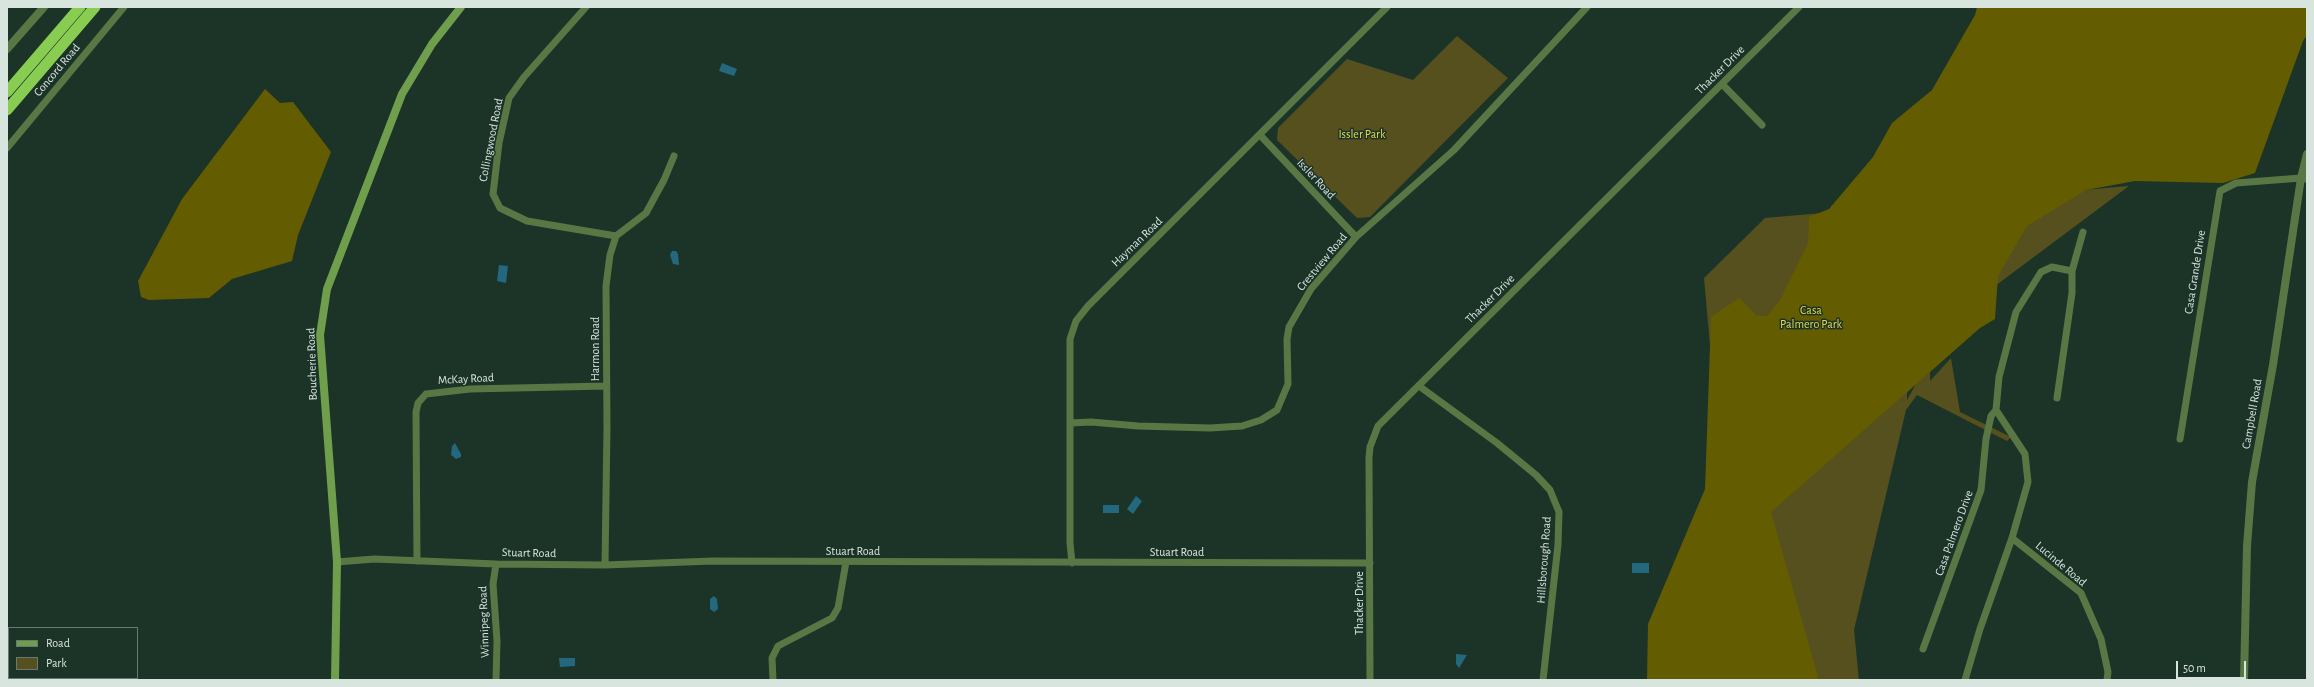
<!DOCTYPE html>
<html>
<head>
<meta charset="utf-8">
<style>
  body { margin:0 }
  #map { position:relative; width:2314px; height:687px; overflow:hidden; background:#1c3328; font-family:"Alegreya Sans",sans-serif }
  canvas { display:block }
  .frame { position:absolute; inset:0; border:8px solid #d7e5de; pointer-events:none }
  .legend { position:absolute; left:8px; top:627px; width:130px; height:52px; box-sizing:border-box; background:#1c3328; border:1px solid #677a71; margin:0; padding:5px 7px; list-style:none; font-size:12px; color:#d7e5de }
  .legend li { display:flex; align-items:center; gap:8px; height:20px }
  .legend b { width:20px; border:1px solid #677a71 }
  .scale { position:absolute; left:2176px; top:661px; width:70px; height:18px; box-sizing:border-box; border:2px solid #d7e5de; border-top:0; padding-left:5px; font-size:12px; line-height:14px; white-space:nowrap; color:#d7e5de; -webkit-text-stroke:3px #1c3328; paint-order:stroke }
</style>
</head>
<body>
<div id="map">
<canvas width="2314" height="687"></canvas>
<div class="frame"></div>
<ul class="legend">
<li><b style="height:5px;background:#6f9f4c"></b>Road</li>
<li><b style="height:11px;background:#55501d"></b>Park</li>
</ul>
<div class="scale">50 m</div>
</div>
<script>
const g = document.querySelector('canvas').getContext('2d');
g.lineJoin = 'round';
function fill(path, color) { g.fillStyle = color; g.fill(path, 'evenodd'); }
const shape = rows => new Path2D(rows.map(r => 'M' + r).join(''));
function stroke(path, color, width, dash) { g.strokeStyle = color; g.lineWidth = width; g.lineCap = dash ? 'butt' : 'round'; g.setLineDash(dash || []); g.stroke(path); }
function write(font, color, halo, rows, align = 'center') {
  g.font = font + ' "Alegreya Sans",sans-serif'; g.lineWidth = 3; g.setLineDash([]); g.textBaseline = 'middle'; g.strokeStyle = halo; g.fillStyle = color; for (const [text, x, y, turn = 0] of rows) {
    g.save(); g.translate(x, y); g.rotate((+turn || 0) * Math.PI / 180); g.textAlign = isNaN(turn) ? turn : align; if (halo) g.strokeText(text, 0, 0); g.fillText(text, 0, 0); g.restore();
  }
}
fill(shape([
  [1457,36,1508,78,1370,217,1357,218,1277,140,1278,128,1347,59,1413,80],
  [2129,186,1908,351,1907,400,1926,366,1930,366,1930,381,1951,358,1960,412,2011,437,2007,441,1917,395,1906,410,1854,630,1859,680,1740,680,1704,278,1765,218]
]), '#55501d');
fill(shape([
  [1977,7,2307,7,2307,35,2303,41,2255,173,2223,183,2135,181,2086,190,2027,226,1998,276,1995,319,1980,328,1771,512,1819,680,1647,680,1648,624,1705,489,1711,317,1739,298,1757,316,1767,316,1780,300,1808,243,1809,217,1829,209,1873,157,1892,123,1932,90,1975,15],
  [265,89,280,103,293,102,331,152,298,235,292,261,232,279,209,298,149,300,141,297,138,281,182,199]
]), '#645c00');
fill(shape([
  [722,63,737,69,734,76,719,71],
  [672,251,676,251,678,254,679,265,673,264,670,255],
  [499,265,508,266,506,283,497,281],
  [455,443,461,454,461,457,456,459,451,455,452,446],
  [1136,496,1142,501,1133,514,1127,509],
  [1103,505,1119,505,1119,513,1103,513],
  [1632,563,1649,563,1649,573,1632,573],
  [714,596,717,599,718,609,714,612,710,609,710,599],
  [1456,654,1467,655,1459,668,1456,664],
  [559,658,575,658,575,666,560,667]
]), '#24687e');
stroke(shape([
  [586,7,524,77,509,98,499,143,493,194,500,208,527,221,616,236],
  [1722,84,1762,125],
  [1260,135,1356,237],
  [7,148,124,7],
  [1419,386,1497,443,1536,475,1550,490,1559,512,1558,545,1543,680],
  [2057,398,2072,293,2072,271],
  [1071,423,1091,422,1138,426,1210,428,1242,426,1261,420,1277,410,1288,384,1287,339,1289,327,1311,289,1356,237,1454,150,1587,7],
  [2180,439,2220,191,2236,183,2301,178,2307,179],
  [2012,538,2081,593,2101,639,2108,672,2107,680],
  [417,561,416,412,418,403,426,394,470,389,606,386],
  [337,562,374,559,496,564,605,565,713,561,1370,563],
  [1072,563,1070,543,1070,339,1076,321,1088,306,1387,7],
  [496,564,493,584,497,641,496,680],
  [605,565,607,427,606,286,610,255,616,236,646,213,664,180,674,156],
  [1923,649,1981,490,1986,439,1991,416,1996,410,1999,377,2016,312,2041,272,2052,267,2072,271,2083,232],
  [773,680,772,658,778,646,832,618,838,608,846,562],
  [1370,680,1369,458,1370,447,1378,426,1799,7],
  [1965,680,1980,629,2012,538,2028,482,2025,454,1996,410]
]), '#587744', 7);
stroke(shape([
  [7,49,44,7],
  [2244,680,2247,546,2252,482,2273,365,2301,178,2307,154]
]), '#587744', 8);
stroke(shape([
  [335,680,337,562,320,335,327,289,402,94,432,44,461,7]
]), '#6f9f4c', 8);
stroke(shape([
  [7,92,80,7],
  [7,110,95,7]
]), '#88cd52', 11);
write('12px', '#d7e5de', '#1c3328', [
  ["Concord Road",57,70,-50],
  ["Thacker Drive",1720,70,-45],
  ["Collingwood Road",491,140,-79],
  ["Issler Road",1316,179,47],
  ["Hayman Road",1137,242,-44],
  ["Crestview Road",1322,262,-50],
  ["Casa Grande Drive",2195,272,-81],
  ["Thacker Drive",1490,299,-45],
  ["Harmon Road",595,349,-90],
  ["Boucherie Road",312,364,-92],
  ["McKay Road",466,379,-3],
  ["Campbell Road",2252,414,-80],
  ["Casa Palmero Drive",1954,533,-70],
  ["Stuart Road",853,551],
  ["Stuart Road",1177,552],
  ["Stuart Road",529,553,1],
  ["Hillsborough Road",1544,560,-86],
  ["Lucinde Road",2061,564,40],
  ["Thacker Drive",1359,603,-90],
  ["Winnipeg Road",484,622,-92]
]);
write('12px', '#e7d94f', '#1c3328', [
  ["Issler Park",1362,134],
  ["Casa",1811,310],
  ["Palmero Park",1811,324]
]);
</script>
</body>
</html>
